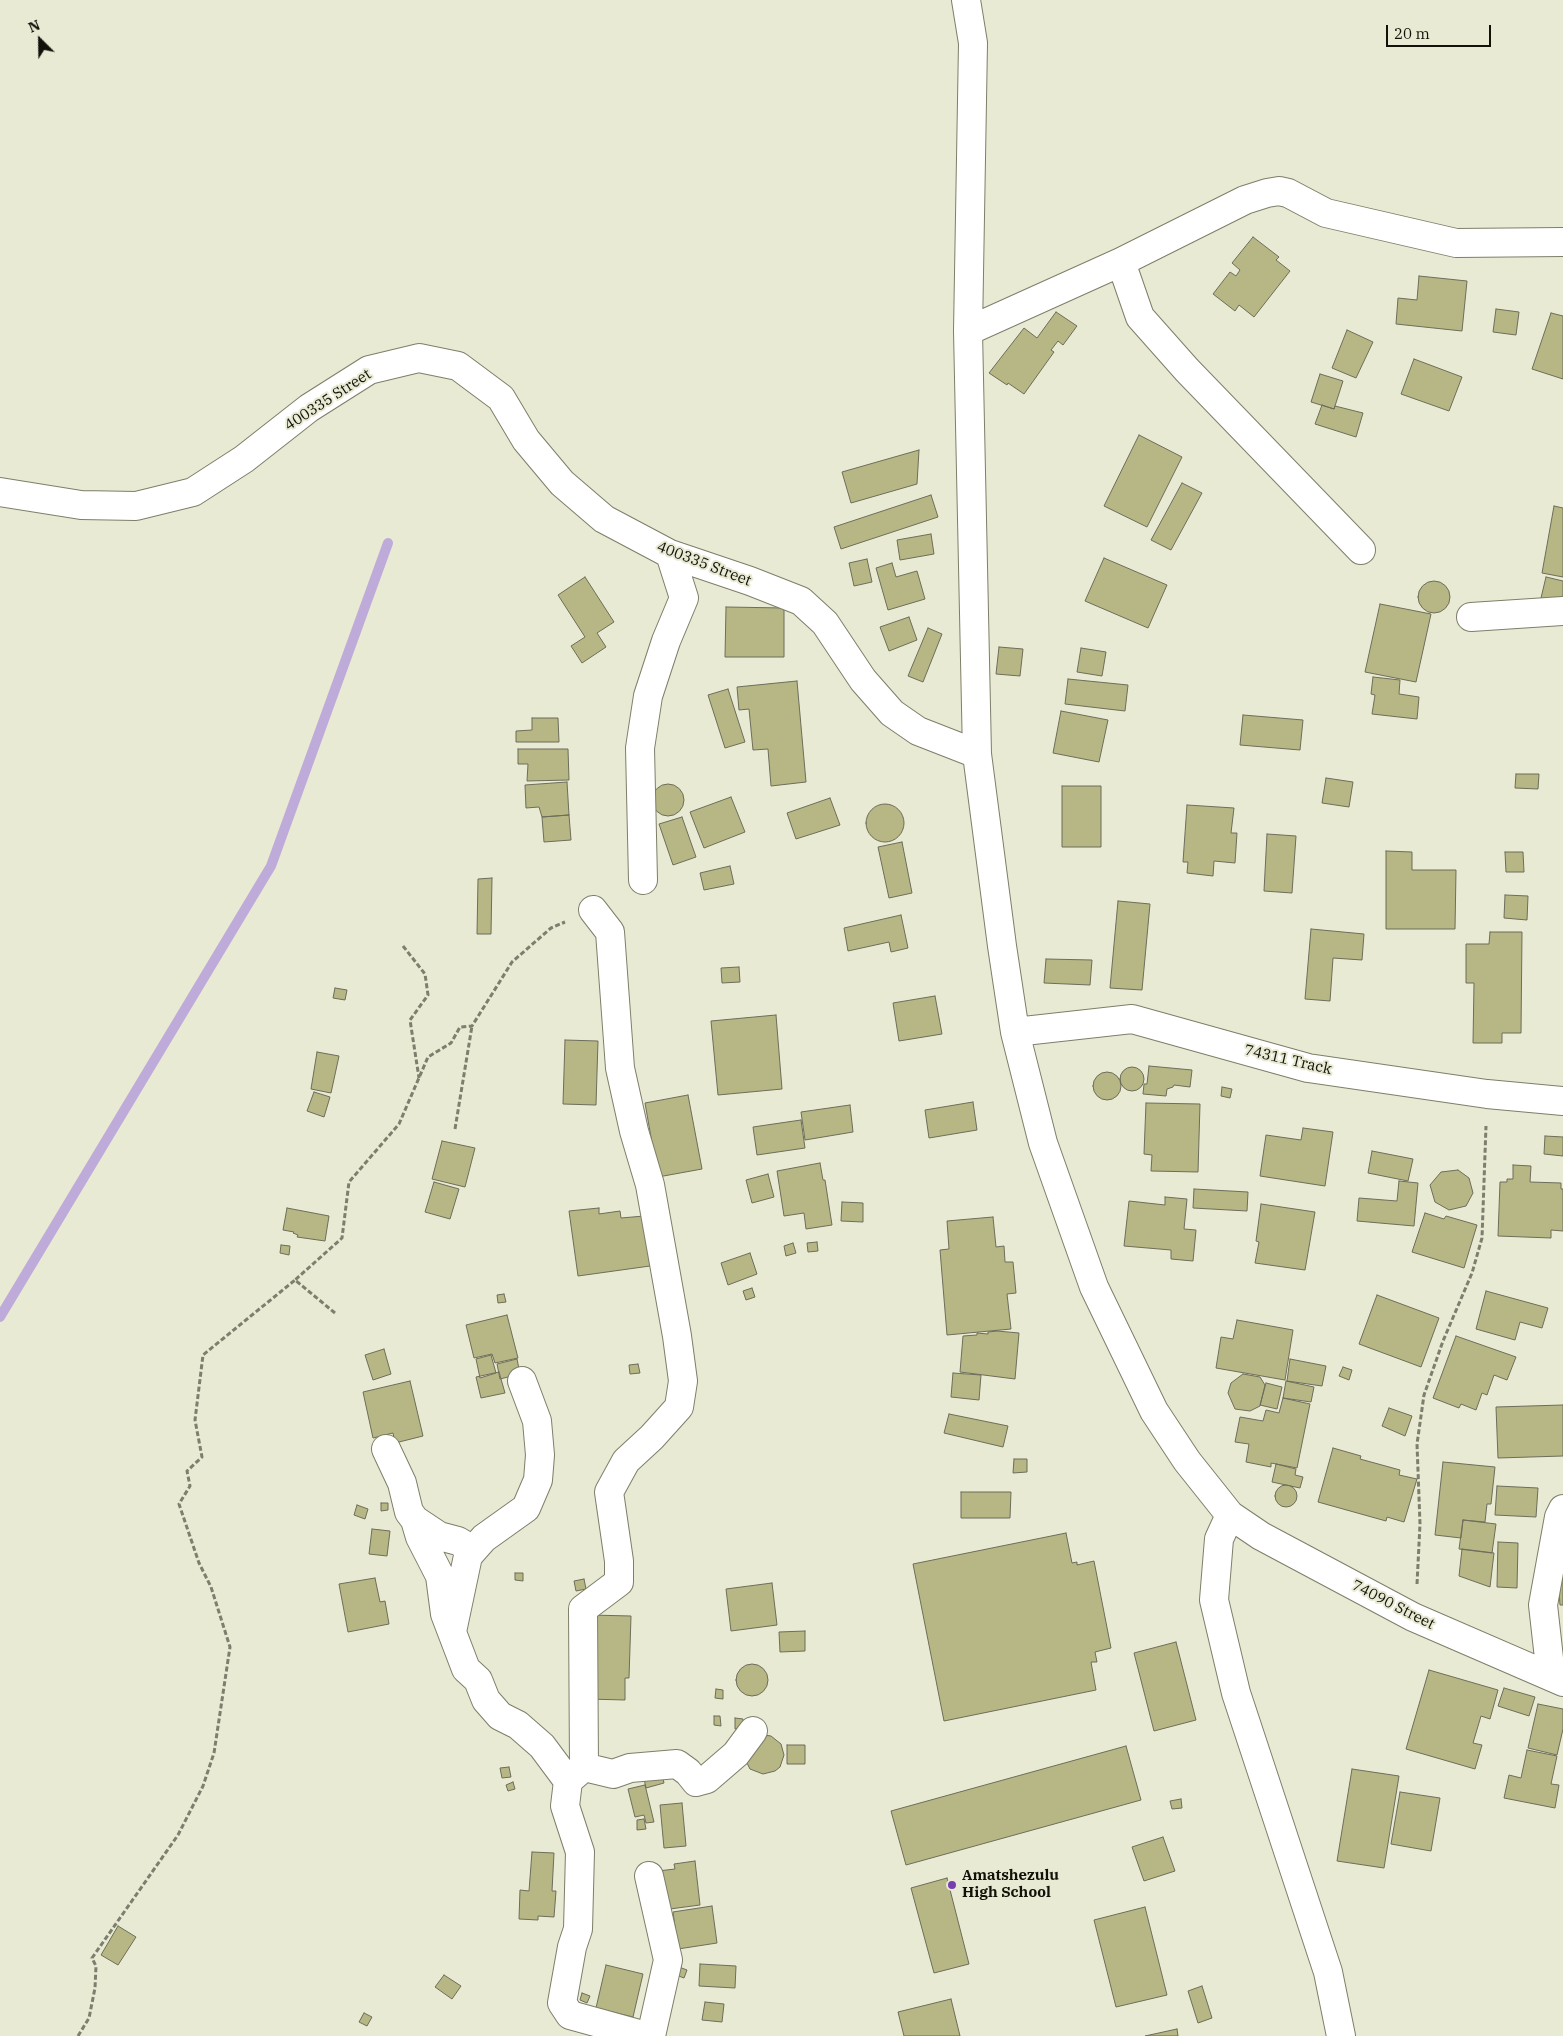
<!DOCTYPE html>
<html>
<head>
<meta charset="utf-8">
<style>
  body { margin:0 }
  #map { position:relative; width:1563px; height:2036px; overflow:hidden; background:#e9ead3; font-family:"IBM Plex Serif",serif }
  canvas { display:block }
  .north { position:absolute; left:15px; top:15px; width:50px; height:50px; -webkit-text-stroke:4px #e9ead3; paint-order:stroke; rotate:337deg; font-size:14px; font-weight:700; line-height:20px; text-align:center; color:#12120a }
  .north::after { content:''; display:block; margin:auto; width:18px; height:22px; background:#12120a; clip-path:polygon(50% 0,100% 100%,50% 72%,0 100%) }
  .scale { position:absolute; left:1386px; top:25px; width:105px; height:22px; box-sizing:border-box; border:2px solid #12120a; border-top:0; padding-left:6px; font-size:15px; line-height:18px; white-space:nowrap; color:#12120a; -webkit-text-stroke:4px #e9ead3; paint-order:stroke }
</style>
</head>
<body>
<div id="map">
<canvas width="1563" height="2036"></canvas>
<div class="north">N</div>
<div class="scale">20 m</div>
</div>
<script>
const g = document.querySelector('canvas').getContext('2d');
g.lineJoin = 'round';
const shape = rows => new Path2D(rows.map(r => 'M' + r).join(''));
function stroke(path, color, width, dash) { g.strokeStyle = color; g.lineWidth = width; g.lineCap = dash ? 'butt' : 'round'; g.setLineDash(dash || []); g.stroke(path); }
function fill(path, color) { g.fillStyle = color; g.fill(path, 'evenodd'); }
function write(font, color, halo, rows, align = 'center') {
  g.font = font + ' "IBM Plex Serif",serif'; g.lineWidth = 4; g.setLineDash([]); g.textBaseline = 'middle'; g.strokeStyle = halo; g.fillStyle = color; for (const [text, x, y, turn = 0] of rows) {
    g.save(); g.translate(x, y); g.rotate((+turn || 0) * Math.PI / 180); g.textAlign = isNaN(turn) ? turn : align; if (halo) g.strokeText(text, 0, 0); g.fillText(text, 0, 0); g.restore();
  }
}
stroke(shape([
  [0,1317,271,866,388,543]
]), '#beabd9', 10);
const building = shape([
  [1253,237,1279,257,1276,260,1290,271,1254,317,1239,305,1235,311,1213,294,1230,272,1236,276,1240,270,1232,263,1253,237],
  [1419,276,1467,281,1462,331,1396,324,1398,298,1417,300,1419,276],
  [1496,309,1519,312,1516,335,1493,332,1496,309],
  [1056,312,1077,326,1063,345,1058,341,1051,350,1054,352,1024,394,1008,383,1007,385,989,373,1024,328,1037,338,1056,312],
  [1551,313,1563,316,1563,379,1532,369,1551,313],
  [1347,330,1373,342,1356,378,1332,368,1347,330],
  [1414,359,1462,377,1449,411,1401,394,1414,359],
  [1320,374,1343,381,1334,409,1311,402,1320,374],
  [1322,405,1334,409,1335,406,1363,413,1356,437,1315,424,1322,405],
  [1139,435,1182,457,1147,527,1104,506,1139,435],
  [919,450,917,484,851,503,842,472,919,450],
  [1182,483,1202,493,1171,550,1151,540,1182,483],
  [931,495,938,517,841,549,834,527,931,495],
  [1554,506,1563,508,1563,577,1542,573,1554,506],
  [931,534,934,554,900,560,897,540,931,534],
  [1104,558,1167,585,1148,628,1085,601,1104,558],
  [867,559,872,582,854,586,849,563,867,559],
  [892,563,896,577,917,571,925,599,888,610,876,568,892,563],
  [585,577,614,622,597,633,606,647,582,663,571,646,585,637,558,595,585,577],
  [1546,577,1563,581,1563,602,1541,598,1546,577],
  '1418 597a16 16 0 1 1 32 0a16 16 0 1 1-32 0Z',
  [1380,604,1431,614,1416,682,1365,672,1380,604],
  [726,607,784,608,784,657,725,657,726,607],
  [909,617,917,640,889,651,880,627,909,617],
  [928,628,942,634,923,682,908,676,928,628],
  [999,647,1023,649,1020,676,996,674,999,647],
  [1081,648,1106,652,1102,676,1077,672,1081,648],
  [1373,677,1400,680,1399,694,1419,697,1417,719,1372,714,1375,695,1371,694,1373,677],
  [1068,679,1128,685,1125,711,1065,704,1068,679],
  [797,681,806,782,771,786,768,749,753,750,749,709,739,710,737,687,797,681],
  [728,689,745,742,725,748,708,695,728,689],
  [1061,711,1108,720,1099,762,1053,753,1061,711],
  [1243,715,1303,720,1300,750,1240,745,1243,715],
  [532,718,558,718,559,742,516,742,516,731,532,730,532,718],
  [518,749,568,749,569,780,527,781,528,764,518,764,518,749],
  [1516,774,1539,774,1538,789,1515,788,1516,774],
  [1326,778,1353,782,1349,807,1322,803,1326,778],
  [567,782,569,815,542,817,539,807,526,808,525,785,567,782],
  '652 800a16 16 0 1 1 32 0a16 16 0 1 1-32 0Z',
  [1062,786,1101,786,1101,847,1062,847,1062,786],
  [731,797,745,832,704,848,690,812,731,797],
  [830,798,840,825,796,839,787,813,830,798],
  '866 823a19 19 0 1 1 38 0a19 19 0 1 1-38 0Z',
  [1187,805,1234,808,1231,833,1237,833,1235,863,1214,861,1213,876,1187,873,1188,862,1183,862,1187,805],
  [569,815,571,840,544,842,542,817,569,815],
  [682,817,696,857,673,865,659,824,682,817],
  [1267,834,1296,836,1292,893,1264,891,1267,834],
  [902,842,912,893,889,898,878,847,902,842],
  [1386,851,1412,852,1412,870,1456,870,1455,929,1386,929,1386,851],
  [1505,852,1523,852,1524,872,1506,872,1505,852],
  [730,866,734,884,704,890,700,873,730,866],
  [492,878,491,934,477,934,478,879,492,878],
  [1505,895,1528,896,1527,920,1504,918,1505,895],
  [1118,901,1150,904,1142,990,1110,988,1118,901],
  [901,915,908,948,891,952,889,942,848,951,844,928,901,915],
  [1311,929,1364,934,1362,960,1333,958,1330,1001,1305,999,1311,929],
  [1490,932,1522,932,1521,1033,1502,1033,1502,1043,1473,1043,1474,983,1466,983,1466,944,1489,944,1490,932],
  [1046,959,1092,960,1090,985,1044,983,1046,959],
  [739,967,740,982,722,983,721,968,739,967],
  [335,988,347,990,345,1000,333,998,335,988],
  [935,996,942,1034,899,1041,893,1003,935,996],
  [776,1015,782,1089,718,1095,711,1021,776,1015],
  [565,1040,598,1041,596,1105,563,1104,565,1040],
  [317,1052,339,1056,331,1093,311,1089,317,1052],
  [1149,1066,1192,1070,1190,1087,1174,1085,1173,1087,1167,1089,1166,1096,1143,1094,1144,1084,1147,1084,1149,1066],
  '1120 1079a12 12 0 1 1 24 0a12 12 0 1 1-24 0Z',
  '1093 1086a14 14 0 1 1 28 0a14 14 0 1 1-28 0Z',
  [1222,1087,1232,1089,1230,1098,1221,1096,1222,1087],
  [314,1092,330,1097,324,1117,307,1111,314,1092],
  [688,1095,702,1169,658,1177,645,1103,688,1095],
  [973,1102,977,1130,929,1138,925,1110,973,1102],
  [1146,1103,1200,1104,1198,1172,1151,1171,1152,1155,1144,1154,1146,1103],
  [850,1105,853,1132,805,1140,801,1112,850,1105],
  [801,1120,805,1148,757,1155,753,1127,801,1120],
  [1303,1128,1333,1132,1325,1186,1260,1176,1266,1135,1301,1140,1303,1128],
  [1545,1136,1563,1137,1563,1156,1544,1154,1545,1136],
  [442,1141,475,1148,465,1187,432,1179,442,1141],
  [1372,1151,1413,1159,1408,1181,1368,1173,1372,1151],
  [820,1163,823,1180,825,1180,832,1225,806,1229,804,1213,784,1216,777,1171,820,1163],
  [1513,1165,1531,1166,1530,1182,1561,1183,1561,1189,1563,1189,1563,1231,1551,1230,1551,1238,1498,1236,1500,1182,1507,1182,1507,1179,1513,1179,1513,1165],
  [1458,1170,1469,1178,1473,1193,1466,1206,1449,1210,1435,1202,1430,1185,1441,1172,1458,1170],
  [768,1174,774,1197,752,1203,746,1180,768,1174],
  [1399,1181,1418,1183,1414,1226,1357,1221,1359,1198,1397,1201,1399,1181],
  [434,1182,459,1189,450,1219,425,1212,434,1182],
  [1194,1189,1248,1192,1247,1211,1193,1208,1194,1189],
  [1165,1197,1187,1199,1184,1229,1196,1230,1193,1261,1171,1259,1171,1250,1124,1246,1129,1201,1165,1205,1165,1197],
  [842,1202,863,1203,863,1222,841,1221,842,1202],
  [1261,1204,1315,1212,1305,1270,1255,1263,1259,1242,1256,1241,1261,1204],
  [287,1208,329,1216,325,1241,297,1237,298,1235,293,1233,294,1232,283,1230,287,1208],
  [599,1208,599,1214,620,1211,621,1218,644,1216,650,1266,578,1276,569,1211,599,1208],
  [1425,1213,1444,1219,1446,1216,1477,1225,1464,1268,1412,1252,1425,1213],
  [993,1217,996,1247,1004,1246,1005,1262,1013,1262,1016,1293,1007,1294,1011,1329,947,1335,940,1250,949,1249,947,1221,993,1217],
  [817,1242,818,1251,808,1252,807,1243,817,1242],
  [793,1243,796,1253,786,1256,784,1246,793,1243],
  [281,1245,290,1246,289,1255,280,1253,281,1245],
  [750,1253,757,1274,728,1285,721,1263,750,1253],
  [752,1288,755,1297,746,1300,743,1291,752,1288],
  [1486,1291,1548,1308,1542,1328,1520,1322,1515,1340,1476,1329,1486,1291],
  [504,1294,506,1302,498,1303,497,1295,504,1294],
  [1377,1295,1439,1318,1421,1367,1359,1344,1377,1295],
  [507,1315,518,1358,495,1363,492,1354,474,1358,466,1325,507,1315],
  [1237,1320,1293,1330,1285,1380,1216,1368,1221,1337,1233,1339,1237,1320],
  [997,1331,1019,1333,1015,1379,960,1372,963,1336,977,1335,977,1333,988,1334,988,1332,997,1331],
  [1456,1336,1516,1357,1507,1380,1494,1375,1487,1395,1482,1393,1476,1410,1461,1404,1459,1408,1433,1398,1456,1336],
  [384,1349,391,1374,373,1380,365,1355,384,1349],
  [491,1355,496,1373,480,1378,476,1359,491,1355],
  [517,1359,520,1374,500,1379,497,1364,517,1359],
  [1290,1359,1326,1366,1322,1386,1287,1381,1290,1359],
  [638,1364,640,1373,630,1374,629,1365,638,1364],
  [1343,1367,1352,1370,1349,1380,1339,1376,1343,1367],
  [499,1372,505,1393,481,1398,476,1377,499,1372],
  [953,1373,981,1375,979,1400,951,1397,953,1373],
  [1243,1374,1260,1377,1265,1385,1260,1406,1250,1411,1235,1409,1228,1393,1231,1383,1243,1374],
  [410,1381,423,1436,395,1443,393,1433,373,1438,363,1392,410,1381],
  [1286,1381,1314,1387,1311,1402,1283,1398,1286,1381],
  [1266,1383,1282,1387,1277,1409,1260,1405,1266,1383],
  [1283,1398,1310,1404,1297,1468,1271,1463,1271,1467,1246,1462,1249,1444,1235,1442,1240,1417,1263,1421,1266,1410,1279,1413,1283,1398],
  [1563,1405,1563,1456,1498,1458,1496,1407,1563,1405],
  [1389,1408,1412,1416,1405,1436,1382,1426,1389,1408],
  [949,1414,1008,1426,1003,1447,944,1433,949,1414],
  [1333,1448,1361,1456,1360,1459,1400,1470,1399,1475,1417,1479,1404,1522,1387,1517,1386,1521,1318,1502,1333,1448],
  [1014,1459,1027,1459,1027,1472,1013,1473,1014,1459],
  [1443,1462,1495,1467,1491,1504,1487,1504,1485,1522,1463,1520,1461,1538,1435,1535,1443,1462],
  [1276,1464,1296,1469,1295,1475,1303,1477,1300,1488,1272,1482,1276,1464],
  '1275 1496a11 11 0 1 1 22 0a11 11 0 1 1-22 0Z',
  [1497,1486,1538,1488,1536,1517,1495,1515,1497,1486],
  [961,1492,1011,1492,1010,1518,961,1518,961,1492],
  [381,1503,388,1503,388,1510,381,1511,381,1503],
  [357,1505,368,1509,365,1519,354,1515,357,1505],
  [1463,1520,1496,1524,1492,1553,1459,1549,1463,1520],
  [372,1529,390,1531,387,1556,369,1554,372,1529],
  [1066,1533,1072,1563,1077,1562,1077,1565,1094,1561,1111,1648,1095,1652,1097,1662,1091,1662,1096,1690,944,1721,913,1564,1066,1533],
  [1498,1542,1518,1543,1517,1588,1497,1587,1498,1542],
  [1462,1549,1494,1553,1490,1587,1459,1576,1462,1549],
  [515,1573,523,1573,523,1581,515,1580,515,1573],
  [375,1578,380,1602,385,1601,389,1624,348,1632,339,1584,375,1578],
  [584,1579,586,1589,576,1591,574,1581,584,1579],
  [1558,1579,1563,1579,1563,1605,1560,1605,1558,1579],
  [772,1583,777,1625,731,1631,726,1589,772,1583],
  [590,1615,631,1616,629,1678,625,1678,625,1700,587,1699,590,1615],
  [805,1631,805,1651,780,1652,779,1632,805,1631],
  [1176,1642,1196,1720,1154,1731,1134,1653,1176,1642],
  '736 1680a16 16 0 1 1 32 0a16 16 0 1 1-32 0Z',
  [1429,1670,1498,1690,1490,1719,1481,1716,1473,1743,1482,1745,1475,1769,1406,1749,1429,1670],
  [1504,1688,1535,1697,1529,1716,1498,1706,1504,1688],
  [716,1689,723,1690,723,1699,715,1698,716,1689],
  [1538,1704,1563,1709,1563,1729,1557,1755,1528,1748,1538,1704],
  [714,1716,720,1716,721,1726,714,1725,714,1716],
  [735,1718,743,1719,743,1729,735,1729,735,1718],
  [764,1735,771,1736,781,1744,784,1755,780,1767,775,1771,763,1774,750,1769,744,1757,764,1735],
  [787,1745,805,1745,805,1764,787,1764,787,1745],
  [1126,1746,1141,1800,906,1865,891,1811,1126,1746],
  [1527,1750,1557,1756,1551,1784,1559,1785,1555,1808,1504,1798,1509,1775,1521,1778,1527,1750],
  [509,1767,511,1777,502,1778,500,1768,509,1767],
  [1352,1769,1399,1776,1384,1868,1337,1861,1352,1769],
  [662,1775,664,1783,646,1788,644,1779,662,1775],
  [513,1782,515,1789,508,1791,506,1785,513,1782],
  [645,1785,654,1822,646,1823,644,1815,635,1817,628,1789,645,1785],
  [1400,1792,1440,1798,1431,1851,1391,1844,1400,1792],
  [1181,1799,1182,1808,1172,1809,1170,1801,1181,1799],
  [682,1803,686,1846,664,1848,660,1805,682,1803],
  [644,1819,646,1829,637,1830,637,1820,644,1819],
  [1163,1837,1175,1871,1144,1881,1132,1847,1163,1837],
  [532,1852,554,1853,552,1891,556,1891,554,1917,538,1916,538,1920,519,1919,520,1890,529,1891,532,1852],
  [695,1861,700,1905,662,1910,658,1871,675,1869,674,1864,695,1861],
  [947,1878,969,1964,934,1973,911,1888,947,1878],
  [712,1906,717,1943,678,1949,673,1912,712,1906],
  [1145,1907,1167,1995,1116,2007,1094,1920,1145,1907],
  [118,1926,136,1937,118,1965,101,1955,118,1926],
  [700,1964,736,1966,735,1988,699,1986,700,1964],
  [606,1965,643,1974,633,2017,596,2008,606,1965],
  [679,1967,687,1970,684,1978,676,1975,679,1967],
  [444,1975,461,1986,452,1999,435,1987,444,1975],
  [1202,1986,1212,2018,1198,2023,1188,1991,1202,1986],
  [582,1993,590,1996,587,2003,580,2000,582,1993],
  [951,1999,960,2036,904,2036,898,2012,951,1999],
  [705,2002,724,2004,722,2022,702,2020,705,2002],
  [364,2013,372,2017,367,2026,359,2022,364,2013],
  [1177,2029,1178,2036,1145,2036,1177,2029]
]);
fill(building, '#b6b784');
stroke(building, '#6d6d5a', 1);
const minor = shape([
  [966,0,973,43,968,331,977,754,1002,946,1015,1032,1043,1143,1094,1287,1154,1411,1187,1461,1230,1515,1261,1536,1413,1617,1563,1682],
  [1121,262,1140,317,1187,370,1361,550],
  [968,331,1121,262,1245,200,1267,193,1279,191,1288,193,1326,213,1456,243,1563,242],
  [0,492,81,505,136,506,193,492,244,459,309,408,369,370,419,358,458,366,501,398,526,440,562,483,604,519,670,554,750,581,801,601,825,623,863,680,892,713,918,731,977,754],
  [1471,617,1563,611],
  [643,880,640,748,648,696,666,641,684,598,670,554],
  [1015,1032,1132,1019,1308,1068,1487,1094,1563,1101],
  [386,1449,402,1483,409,1512,415,1520,420,1537,440,1576,445,1614,466,1669,478,1680,486,1700,500,1716,518,1725,542,1746,568,1781,565,1806,580,1852,578,1929,572,1947,562,2003,570,2015,646,2036],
  [1230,1515,1219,1539,1214,1600,1236,1693,1328,1972,1341,2036],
  [415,1520,439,1536,458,1541,473,1550],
  [453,1627,468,1556,484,1538,526,1508,538,1480,540,1455,537,1421,522,1381],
  [1551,1676,1543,1605,1559,1517,1563,1509],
  [584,1767,613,1774,630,1768,677,1764,688,1772,696,1782,707,1779,736,1754,753,1731],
  [568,1781,584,1767,583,1609,619,1582,619,1561,609,1492,626,1461,652,1437,679,1407,683,1381,677,1336,650,1185,634,1131,620,1068,610,932,593,910],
  [649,1876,668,1960,651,2036]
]);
stroke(minor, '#7e7e6a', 30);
stroke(shape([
  [403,946,425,974,428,995,410,1020,419,1078],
  [455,1129,472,1026],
  [335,1313,295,1280,342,1238,349,1182,399,1124,428,1057,451,1043,460,1027,472,1026,512,962,551,928,565,922],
  [1417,1584,1420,1524,1417,1444,1424,1395,1443,1341,1472,1273,1482,1238,1486,1126],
  [78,2036,89,2018,95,1988,96,1966,92,1958,178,1835,203,1786,214,1753,230,1647,211,1587,199,1563,179,1504,190,1486,187,1471,202,1457,195,1420,203,1355,295,1280]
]), '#7d7e6e', 3, [5, 2.5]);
stroke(minor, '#fff', 28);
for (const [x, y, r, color] of [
  [952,1885,5,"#793db2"]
]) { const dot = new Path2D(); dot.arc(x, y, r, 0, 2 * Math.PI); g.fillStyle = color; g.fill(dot); stroke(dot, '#e9ead3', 2); }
write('15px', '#12120a', '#e9ead3', [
  ["400335 Street",328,400,-33],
  ["400335 Street",704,564,21],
  ["74311 Track",1288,1060,13],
  ["74090 Street",1393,1605,27]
]);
write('bold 15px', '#12120a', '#e9ead3', [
  ["Amatshezulu",962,1876],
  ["High School",962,1893]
], 'left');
</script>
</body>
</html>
